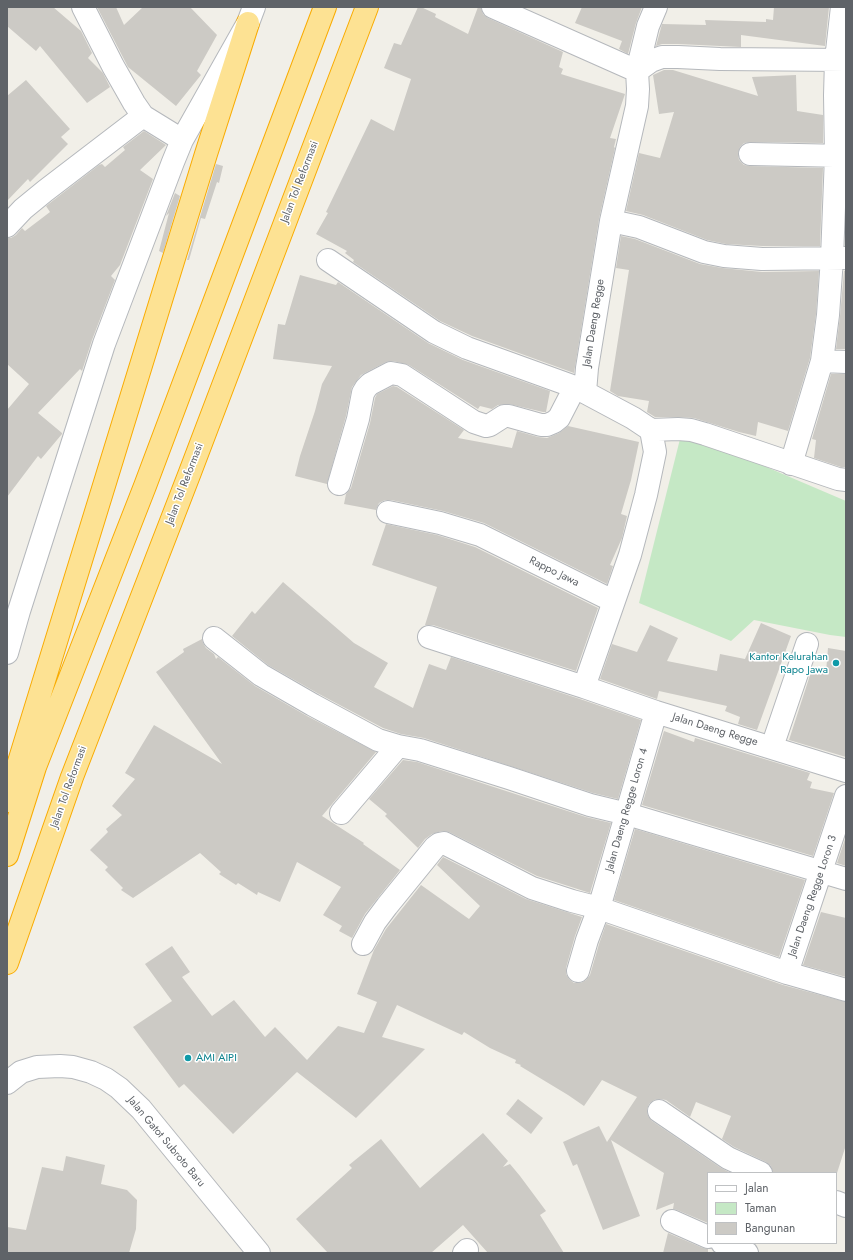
<!DOCTYPE html>
<html>
<head>
<meta charset="utf-8">
<style>
  body { margin:0 }
  #map { position:relative; width:853px; height:1260px; overflow:hidden; background:#f1efe8; font-family:Jost,sans-serif }
  canvas { display:block }
  .frame { position:absolute; inset:0; border:8px solid #5f6368; pointer-events:none }
  .legend { position:absolute; left:707px; top:1172px; width:130px; height:72px; box-sizing:border-box; background:#fff; border:1px solid #bfc1c3; margin:0; padding:5px 7px; list-style:none; font-size:12px; color:#5f6368 }
  .legend li { display:flex; align-items:center; gap:8px; height:20px }
  .legend b { width:20px; border:1px solid #bfc1c3 }
</style>
</head>
<body>
<div id="map">
<canvas width="853" height="1260"></canvas>
<div class="frame"></div>
<ul class="legend">
<li><b style="height:5px;background:#fff"></b>Jalan</li>
<li><b style="height:11px;background:#c5e8c5"></b>Taman</li>
<li><b style="height:11px;background:#cccac5"></b>Bangunan</li>
</ul>
</div>
<script>
const g = document.querySelector('canvas').getContext('2d');
g.lineJoin = 'round';
function fill(path, color) { g.fillStyle = color; g.fill(path, 'evenodd'); }
const shape = rows => new Path2D(rows.map(r => 'M' + r).join(''));
function stroke(path, color, width, dash) { g.strokeStyle = color; g.lineWidth = width; g.lineCap = dash ? 'butt' : 'round'; g.setLineDash(dash || []); g.stroke(path); }
function write(font, color, halo, rows, align = 'center') {
  g.font = font + ' Jost,sans-serif'; g.lineWidth = 3; g.setLineDash([]); g.textBaseline = 'middle'; g.strokeStyle = halo; g.fillStyle = color; for (const [text, x, y, turn = 0] of rows) {
    g.save(); g.translate(x, y); g.rotate((+turn || 0) * Math.PI / 180); g.textAlign = isNaN(turn) ? turn : align; if (halo) g.strokeText(text, 0, 0); g.fillText(text, 0, 0); g.restore();
  }
}
fill(shape([
  [682,431,846,501,846,637,830,635,754,620,731,641,639,603]
]), '#c5e8c5');
fill(shape([
  [7,7,53,7,81,31,92,53,88,58,103,73,110,87,87,103,40,46,36,51,7,26],
  [97,7,116,7,124,25,143,7,190,7,217,35,197,71,201,75,176,106,128,67],
  [418,7,421,7,436,14,435,17,468,34,478,7,481,7,483,14,488,18,563,52,559,67,563,69,561,74,625,94,610,138,616,139,614,147,615,148,599,219,574,373,472,336,440,321,353,262,354,260,345,253,347,251,316,234,328,213,326,212,371,119,394,131,411,79,384,68,394,43,401,45],
  [582,7,642,7,636,23,628,54,619,49,622,41,575,23],
  [774,7,829,7,825,46,741,35,741,47,678,44,662,44,656,46,662,24,706,25,705,20,766,22,766,19,773,20],
  [664,70,673,70,758,96,752,77,796,75,797,111,823,115,823,143,750,142,744,143,740,147,738,154,739,160,744,165,749,166,823,168,820,246,762,246,726,244,707,240,643,215,626,211,639,153,660,158,674,112,659,114,653,75],
  [26,80,70,129,61,137,68,144,30,182,28,179,7,201,7,96],
  [144,131,166,145,140,170,153,179,120,265,111,276,115,280,92,340,82,371,80,369,38,413,62,433,62,434,41,459,38,456,7,497,7,410,29,384,7,364,7,238,11,238,16,235,22,228,25,231,50,212,46,206,99,165,102,164,105,167,125,150,123,147],
  [216,164,223,166,219,183,217,182,205,219,201,218,189,260,187,260],
  [175,193,180,196,163,253,159,251,169,213,166,216],
  [621,236,635,239,700,264,722,268,762,272,819,271,816,314,810,358,788,431,758,422,756,436,739,432,694,418,678,417,655,417,647,412,649,401,618,396,610,391,629,270,616,268],
  [846,270,846,349,836,349,840,316,844,271],
  [300,275,336,285,338,282,428,343,463,360,550,391,546,412,543,412,509,404,498,405,492,409,480,406,478,409,409,365,393,361,386,362,361,375,352,387,346,416,327,484,295,476,300,456,315,411,322,384,332,366,273,359,278,324,285,325],
  [831,374,846,374,846,467,841,467,814,458,816,440,812,439],
  [393,386,397,387,464,430,458,438,512,448,517,431,538,437,547,438,559,433,568,426,639,442,631,480,621,514,627,516,622,538,610,565,613,566,607,584,484,523,443,511,391,500,385,500,379,503,376,510,344,504,346,494,351,488,370,423,375,398,377,394],
  [386,524,437,535,475,547,598,608,576,671,433,625,425,625,437,587,372,565],
  [283,582,354,643,388,663,374,687,413,708,429,664,446,670,451,657,580,699,641,720,618,799,593,793,424,738,401,734,383,728,319,694,268,665,232,636,252,611,255,614],
  [761,623,791,636,757,730,738,724,740,717,725,711,727,706,659,691,657,699,600,679,612,644,637,652,650,625,678,638,667,661,717,671,720,654,745,659],
  [202,639,203,643,206,648,214,654,216,659,218,657,255,686,307,716,376,752,322,816,364,843,363,844,400,870,365,914,352,938,339,931,342,926,323,915,341,887,297,862,280,902,258,892,257,895,238,883,236,885,219,874,221,872,200,853,133,898,121,890,123,888,105,870,108,867,90,850,108,832,106,829,122,815,112,806,135,779,125,773,154,725,222,764,156,672,184,652,183,649],
  [828,648,846,651,846,757,789,740,812,669,826,672],
  [664,731,694,742,695,738,712,743,810,773,807,780,812,782,810,788,834,793,813,856,642,805],
  [403,760,417,762,586,817,611,823,590,893,537,876,449,832,442,831,432,834,425,839,418,848,385,816,387,814,369,799],
  [635,829,805,880,779,957,614,900],
  [846,836,846,866,837,863],
  [443,857,526,899,582,917,575,936,566,968,566,974,569,979,574,983,581,983,586,980,590,975,599,944,606,924,783,985,846,1002,846,1145,837,1173,773,1173,771,1166,766,1162,734,1147,722,1139,731,1116,696,1102,690,1117,666,1100,660,1099,654,1100,649,1104,647,1110,648,1116,652,1121,721,1168,731,1173,708,1173,708,1223,677,1210,673,1209,674,1203,656,1210,664,1173,611,1140,640,1216,603,1230,577,1164,573,1166,563,1142,599,1126,607,1142,637,1097,602,1080,584,1106,568,1095,520,1066,521,1065,515,1063,516,1060,490,1048,464,1032,462,1035,397,1005,382,1037,425,1049,356,1118,297,1072,233,1134,184,1084,179,1088,133,1027,172,1001,145,964,172,946,190,972,182,977,212,1016,234,1000,265,1037,275,1027,307,1060,338,1026,364,1033,377,1002,357,994,374,950,386,929,421,885,469,919,480,906,437,865],
  [821,912,846,918,846,977,803,965],
  [518,1099,543,1118,531,1134,506,1114],
  [483,1133,508,1161,503,1167,510,1164,520,1176,546,1211,540,1215,564,1253,488,1253,463,1225,431,1253,328,1253,296,1219,352,1168,349,1165,381,1139,420,1188],
  [66,1156,105,1165,101,1184,127,1190,137,1200,136,1229,129,1253,7,1253,7,1227,26,1230,42,1167,63,1171],
  [668,1233,703,1248,708,1249,708,1253,663,1253]
]), '#cccac5');
const minor = shape([
  [83,7,113,66,134,103,143,116,182,140],
  [493,7,637,71],
  [637,71,651,61,662,57,678,57,720,59,846,60],
  [750,154,846,156],
  [611,221,639,227,704,252,724,256,762,259,846,258],
  [7,226,23,209,45,191,143,116],
  [328,260,434,332,467,348,575,387,633,418,651,430,655,452,646,495,630,555,584,687,656,712,846,771],
  [822,361,846,362],
  [585,392,587,368,611,221,637,106,638,89,637,71,648,26,656,7],
  [651,430,678,429,691,430,705,434,838,479,846,480],
  [791,464,822,361,828,315,832,258,836,156,835,95,836,60,842,7],
  [339,484,358,419,363,393,366,388,370,384,391,373,402,375,474,422,486,426,490,425,504,416,509,416,541,425,547,425,554,422,559,418,575,387],
  [388,512,440,523,480,535,613,601],
  [429,637,584,687],
  [214,638,261,675,313,705,378,740,398,746,420,750,509,778,590,805,627,814,846,879],
  [7,653,19,611,104,344,173,162,182,140,248,23,254,7],
  [772,747,807,644],
  [341,813,398,746],
  [363,944,375,922,387,906,435,847,439,844,444,843,532,888,572,901,599,908,787,973,846,990],
  [578,971,587,940,599,908,656,712],
  [787,973,846,796],
  [7,1083,21,1072,37,1067,60,1066,73,1067,91,1072,106,1079,119,1088,141,1109,259,1253],
  [659,1111,728,1158,761,1173],
  [836,1202,846,1206],
  [672,1221,708,1237],
  [722,1243,747,1253],
  [464,1253,467,1250]
]);
const highway = shape([
  [7,801,206,154,248,23],
  [7,855,35,767,145,486,325,7],
  [7,963,72,777,189,475,367,7]
]);
stroke(minor, '#b5b8bc', 24);
stroke(highway, '#f9ab00', 24);
stroke(minor, '#fff', 22);
stroke(highway, '#fde293', 22);
for (const [x, y, r, color] of [
  [836,663,4,"#0f9aa8"],
  [188,1058,4,"#0f9aa8"]
]) { const dot = new Path2D(); dot.arc(x, y, r, 0, 2 * Math.PI); g.fillStyle = color; g.fill(dot); stroke(dot, '#fff', 1.5); }
write('11px', '#5f6368', '#fff', [
  ["Jalan Tol Reformasi",300,182,-69],
  ["Jalan Daeng Regge",594,323,-81],
  ["Jalan Tol Reformasi",185,484,-69],
  ["Rappo Jawa",554,572,26],
  ["Jalan Daeng Regge",715,730,17],
  ["Jalan Tol Reformasi",69,787,-70],
  ["Jalan Daeng Regge Loron 4",627,810,-74],
  ["Jalan Daeng Regge Loron 3",813,896,-71],
  ["Jalan Gatot Subroto Baru",166,1142,50]
]);
write('11px', '#0d838f', '#fff', [
  ["Kantor Kelurahan",828,657],
  ["Rapo Jawa",828,670],
  ["AMI AIPI",196,1058,"left"]
], 'right');
</script>
</body>
</html>
